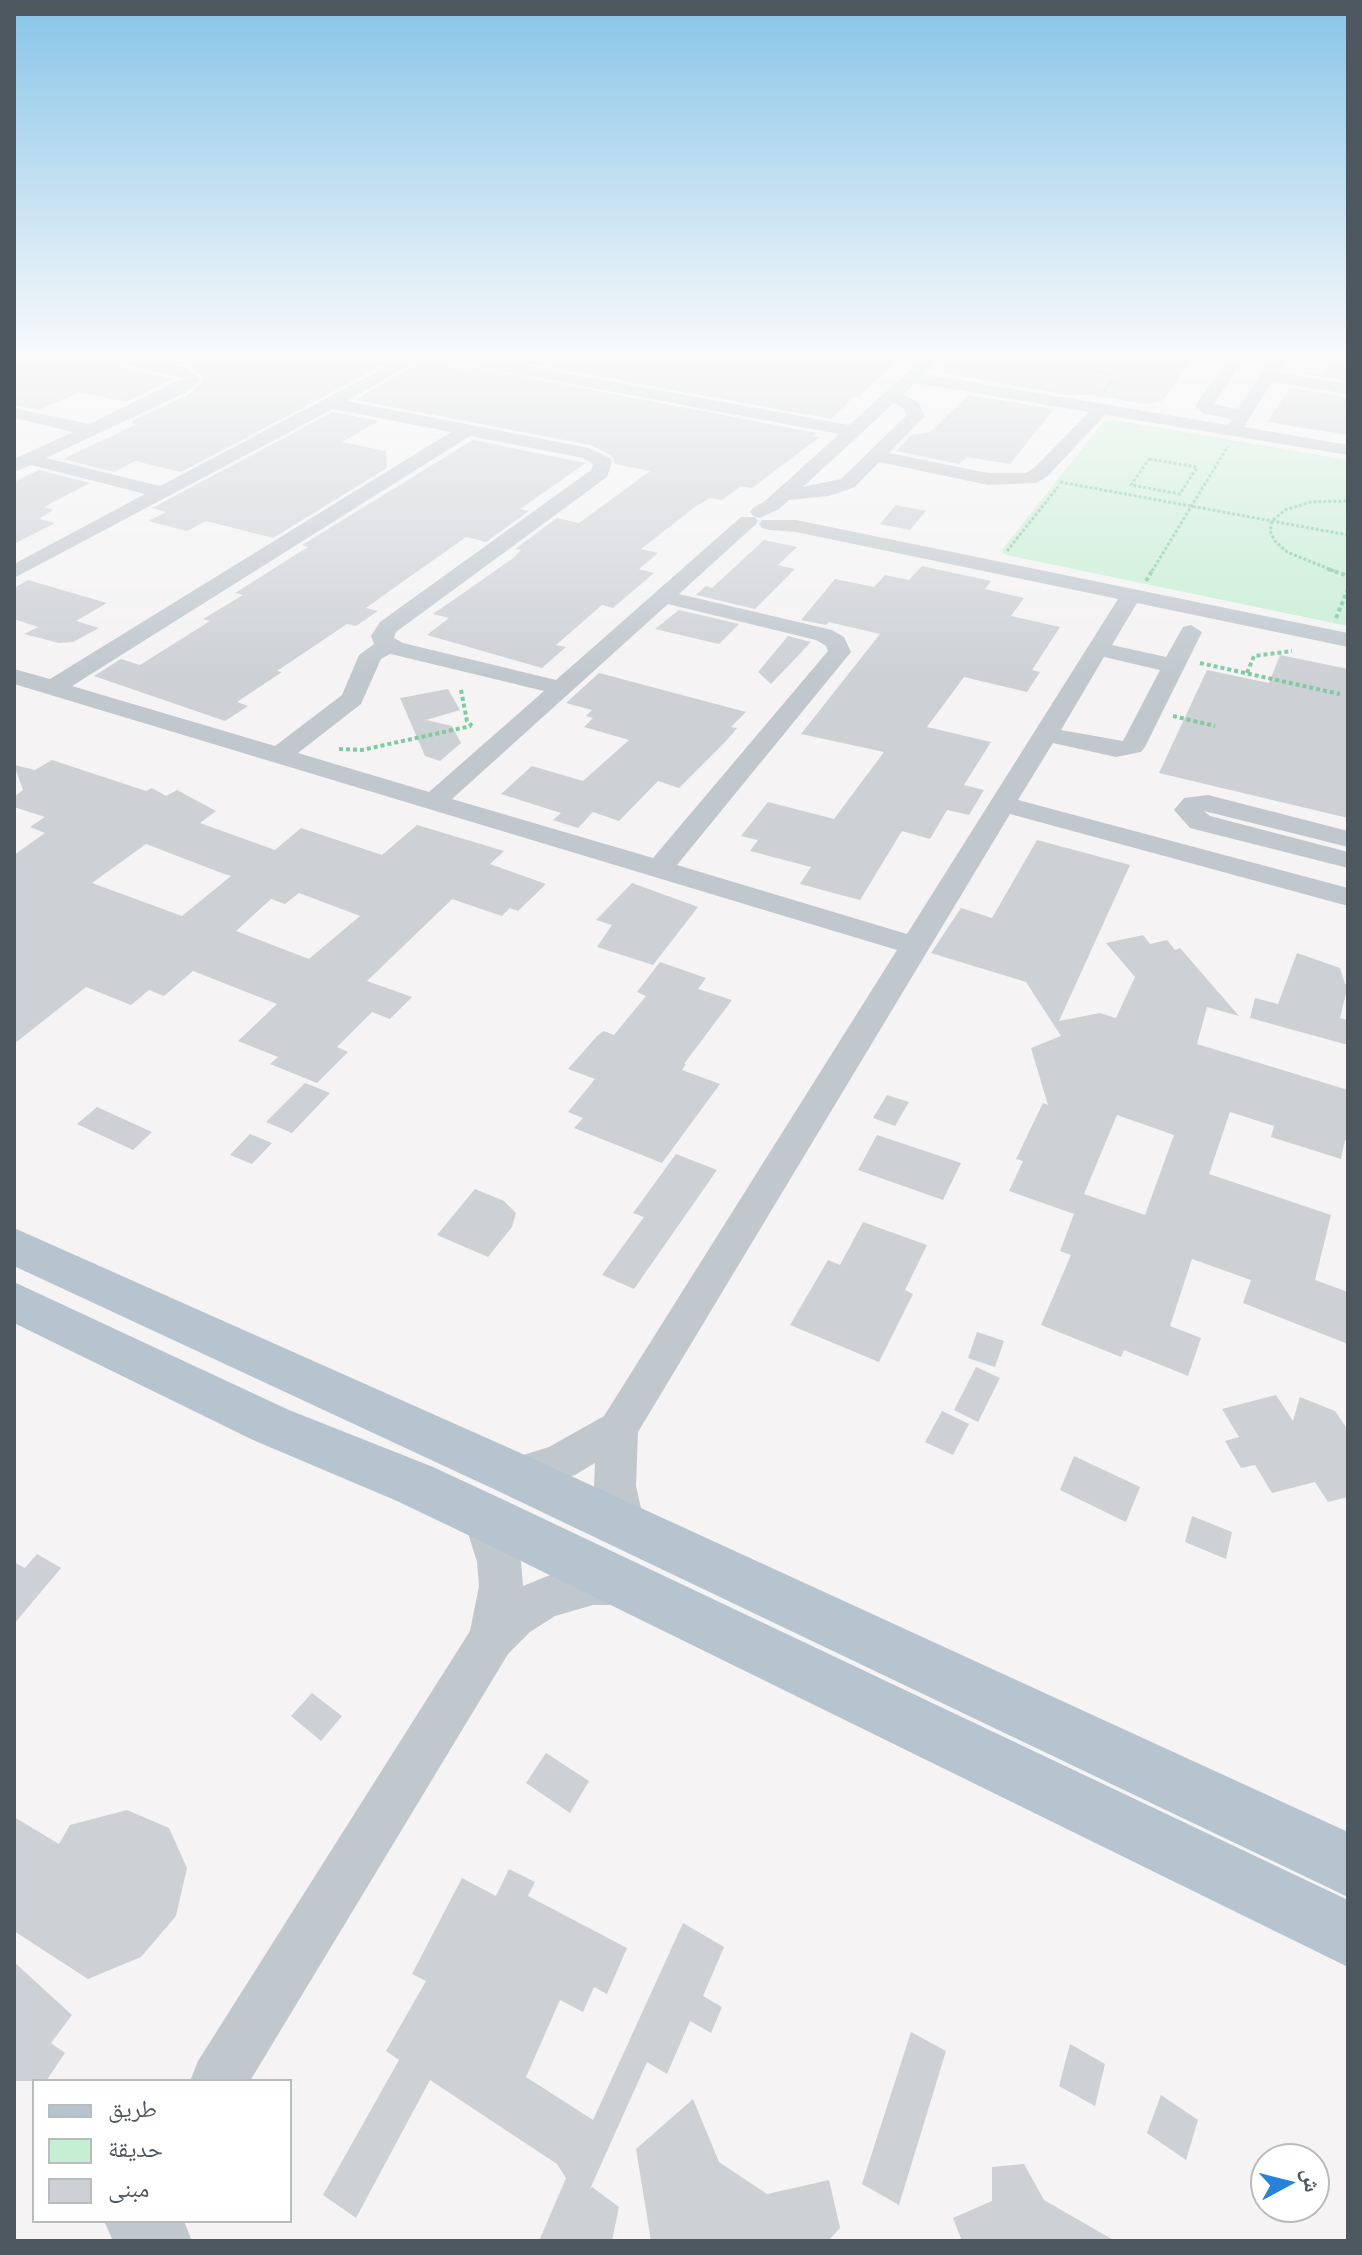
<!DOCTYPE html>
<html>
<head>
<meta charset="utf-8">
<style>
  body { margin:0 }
  #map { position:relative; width:1362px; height:2255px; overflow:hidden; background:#f5f3f3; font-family:"Asap Condensed","Noto Naskh Arabic",sans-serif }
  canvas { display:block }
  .frame { position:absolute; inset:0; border:16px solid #4c575f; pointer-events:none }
  .legend { position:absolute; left:32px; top:2079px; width:260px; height:144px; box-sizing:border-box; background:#fff; border:2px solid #b7bcbf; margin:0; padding:10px 14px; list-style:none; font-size:24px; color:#4c575f }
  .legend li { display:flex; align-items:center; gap:16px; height:40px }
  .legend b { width:40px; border:2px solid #b7bcbf }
  .north { position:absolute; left:1250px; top:2143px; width:80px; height:80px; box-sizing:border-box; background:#fff; border:2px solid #b7bcbf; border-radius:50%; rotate:83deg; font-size:22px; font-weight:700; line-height:32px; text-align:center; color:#4c575f }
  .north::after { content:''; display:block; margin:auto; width:28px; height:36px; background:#2882da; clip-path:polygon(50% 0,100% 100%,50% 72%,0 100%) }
</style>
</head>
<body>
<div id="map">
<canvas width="1362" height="2255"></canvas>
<div class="frame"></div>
<ul class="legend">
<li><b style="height:10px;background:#b5c4cf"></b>طريق</li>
<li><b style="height:22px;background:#c6eed3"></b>حديقة</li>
<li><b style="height:22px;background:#cdd0d5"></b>مبنى</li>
</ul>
<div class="north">ش</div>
</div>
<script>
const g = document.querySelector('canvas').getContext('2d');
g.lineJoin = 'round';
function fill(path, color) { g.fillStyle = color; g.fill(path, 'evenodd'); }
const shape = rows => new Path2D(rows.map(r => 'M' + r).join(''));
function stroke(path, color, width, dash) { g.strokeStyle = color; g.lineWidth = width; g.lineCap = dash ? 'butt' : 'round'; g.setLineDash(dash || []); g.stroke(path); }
fill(shape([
  [1114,420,1348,460,1348,626,1006,555,1001,551,1104,421]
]), '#c6eed3');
fill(shape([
  [14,361,120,366,174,379,126,402,80,392,39,410,14,405],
  [188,361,391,361,181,472,135,461,114,472,63,459,133,426,132,421,189,394,204,379,189,366,181,364],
  [420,361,468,370,469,366,816,433,812,436,820,437,752,488,741,486,722,500,710,498,695,507,641,549,658,553,639,569,654,573,613,608,602,605,556,645,566,647,542,668,427,635,449,618,433,614,512,559,521,550,515,549,557,518,579,523,650,471,615,464,611,455,590,445,356,400],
  [515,361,898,361,859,397,854,396,831,419],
  [945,361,1191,361,1162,401,1146,404,1090,395,1066,395,944,373],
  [1328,361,1348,362,1348,381,1300,373,1302,371,1321,374],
  [1290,388,1348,397,1348,435,1267,422],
  [968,395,1054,409,1010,464,967,457,959,464,896,451,911,435,930,432],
  [333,412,379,421,342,442,386,451,387,468,273,538,206,521,187,531,148,521,166,512,152,508],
  [473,440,586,463,520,509,529,511,486,542,466,537,398,585,366,608,378,611,356,626,347,624,277,671,282,672,237,702,248,706,225,721,94,676,121,659,140,665,210,621,203,619,243,595,235,593,308,547,302,545],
  [39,470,90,483,44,507,53,510,39,519,55,523,14,544,14,482],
  [896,505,926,511,910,530,880,524],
  [764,540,797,547,778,565,795,569,755,609,696,595,706,586,712,588],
  [922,566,991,581,985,589,1024,598,1011,616,1060,627,1032,670,1040,672,1027,692,964,677,927,727,991,742,964,785,984,790,969,815,947,810,930,839,902,831,860,900,800,884,811,867,750,851,758,840,741,836,768,802,834,819,884,752,801,734,880,634,829,622,826,625,801,620,835,579,874,587,885,575,909,580],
  [28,580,107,603,76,621,99,628,73,642,59,643,24,634,38,627,14,619,14,588],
  [679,610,739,624,719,644,655,629],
  [788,636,811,642,771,684,758,672],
  [1280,655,1348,669,1348,818,1159,773,1207,670,1269,683],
  [599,673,746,712,731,727,737,728,726,741,679,788,658,781,619,821,593,812,578,828,553,820,561,813,501,794,532,766,583,781,629,740,584,727,593,718,586,716,592,710,566,703],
  [448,689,460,710,426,720,452,726,461,743,440,761,425,756,400,698],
  [52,760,146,791,152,788,166,796,177,790,216,811,200,823,275,850,301,828,382,855,417,825,504,851,490,864,546,884,518,911,510,908,502,916,452,899,445,906,367,981,412,997,390,1019,372,1012,337,1047,348,1052,317,1083,270,1064,278,1057,238,1041,277,1004,193,971,164,996,149,990,131,1005,86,987,14,1044,14,855,45,833,30,827,45,817,14,807,14,797,23,790,14,765,35,770],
  [146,844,219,872,231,876,182,916,92,883],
  [299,893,360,916,309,959,236,931,271,899,285,904],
  [1037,840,1130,865,1059,1021,1100,1013,1116,1018,1135,977,1106,943,1143,935,1150,944,1167,940,1175,950,1180,948,1239,1016,1207,1007,1197,1044,1348,1090,1348,1141,1345,1140,1341,1159,1271,1137,1274,1126,1230,1112,1209,1174,1331,1215,1315,1280,1348,1292,1348,1344,1243,1303,1251,1280,1192,1259,1170,1326,1201,1338,1188,1376,1124,1350,1121,1357,1041,1325,1071,1255,1060,1251,1074,1214,1009,1191,1023,1161,1016,1159,1043,1103,1048,1105,1031,1048,1061,1036,1026,982,931,953,961,908,992,918],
  [1117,1115,1174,1135,1145,1215,1084,1194],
  [632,883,698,907,653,965,597,947,612,925,596,920],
  [1297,953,1340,968,1345,984,1348,985,1340,1018,1348,1020,1348,1045,1250,1018,1255,998,1278,1004],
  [660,962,706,978,698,989,732,1000,684,1064,686,1064,682,1070,720,1084,662,1163,574,1128,583,1118,568,1112,595,1079,568,1069,597,1036,604,1031,614,1035,646,996,637,992],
  [305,1083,330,1093,292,1133,266,1122],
  [887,1095,909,1102,895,1126,873,1118],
  [97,1107,152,1132,133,1150,77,1124],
  [250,1134,272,1143,252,1164,230,1155],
  [877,1135,961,1163,943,1200,858,1170],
  [676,1154,717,1170,634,1289,602,1275,644,1217,633,1213],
  [475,1189,504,1201,516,1213,512,1227,488,1257,437,1235],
  [863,1222,927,1245,905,1290,913,1294,879,1362,790,1325,828,1260,840,1265],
  [977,1332,1004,1341,995,1367,968,1358],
  [976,1367,1000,1378,978,1422,954,1410],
  [1276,1395,1293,1421,1300,1397,1335,1411,1348,1430,1348,1497,1328,1502,1315,1482,1272,1493,1255,1465,1241,1468,1225,1441,1239,1437,1222,1409],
  [942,1411,969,1424,953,1455,925,1442],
  [1074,1456,1140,1487,1126,1522,1060,1490],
  [1192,1516,1232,1532,1226,1559,1185,1542],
  [37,1554,61,1568,14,1624,14,1562,25,1568],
  [312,1693,342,1716,321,1741,291,1716],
  [546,1753,589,1781,570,1813,526,1783],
  [127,1810,169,1828,187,1868,176,1916,141,1957,88,1979,14,1931,14,1817,59,1844,70,1825],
  [509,1869,535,1882,528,1896,627,1948,607,1994,594,1987,583,2012,560,2000,526,2077,593,2120,683,1923,724,1947,703,1996,722,2007,711,2033,690,2021,667,2074,647,2062,590,2189,592,2187,619,2207,612,2241,539,2241,566,2178,557,2164,430,2080,356,2218,323,2195,399,2060,386,2051,426,1981,412,1974,462,1878,496,1896],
  [14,1962,72,2015,51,2043,65,2053,46,2081,14,2081],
  [911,2032,946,2051,899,2205,862,2184],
  [1070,2044,1105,2064,1095,2106,1059,2086],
  [1161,2095,1198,2120,1186,2160,1147,2133],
  [693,2099,719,2162,767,2194,829,2180,840,2228,828,2241,651,2241,636,2149],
  [1024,2164,1044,2200,1115,2241,962,2241,953,2218,992,2201,992,2167]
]), '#cdd0d5');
stroke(shape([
  [1017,363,1043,367,1058,364,1104,373,1112,382,1104,391],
  [1149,459,1197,467,1180,494,1131,485,1149,459],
  [1060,482,1348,535],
  [1007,551,1058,487],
  [1152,571,1228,446],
  [1334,571,1287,552,1275,541,1270,531,1272,521,1285,510,1311,502,1348,501]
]), '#80caa0', 3, [3, 2]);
stroke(shape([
  [1328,569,1348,576],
  [1146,581,1153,569],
  [1336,618,1348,589],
  [1200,663,1340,694],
  [1247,673,1254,656,1292,651],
  [461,690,467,721,472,726],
  [1173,716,1215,726],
  [339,749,362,750,471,726]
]), '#80caa0', 4, [4, 3]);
fill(shape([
  [120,361,151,361,187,368,201,379,187,392,46,458,160,486,397,361,417,361,347,401,589,448,610,458,612,462,607,477,396,632,394,638,403,643,556,680,741,517,755,517,758,521,755,525,679,594,832,630,844,637,851,652,677,865,907,934,1118,599,796,532,769,530,762,528,759,524,762,520,796,520,1348,633,1348,647,1137,603,1112,645,1166,657,1183,627,1191,625,1202,632,1145,747,1141,752,1116,757,1053,743,1018,800,1348,888,1348,906,1010,814,638,1432,636,1486,645,1526,638,1540,623,1546,608,1540,601,1526,594,1486,595,1463,575,1475,516,1494,501,1488,495,1475,501,1462,549,1447,604,1416,897,950,14,684,14,669,50,679,451,432,333,409,14,578,14,564,145,494,31,465,14,472,14,459,73,432,14,418,14,408,89,424,183,378,122,364,120,361],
  [470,436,583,458,593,464,591,470,380,622,371,636,374,644,359,655,342,695,275,746,72,686,470,436],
  [668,604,816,640,826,646,828,651,653,858,452,799,668,604],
  [390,654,395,655,544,691,429,792,298,753,361,704,381,659,390,654],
  [1104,657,1160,670,1123,741,1061,730,1104,657],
  [466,361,499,361,849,425,920,361,937,361,924,374,1228,425,1232,419,1205,414,1195,406,1226,361,1242,361,1214,404,1238,409,1269,361,1285,361,1278,373,1348,384,1348,394,1272,382,1244,427,1348,445,1348,455,1105,415,1048,476,1036,483,988,485,879,462,855,487,829,496,789,500,779,509,760,518,753,516,750,512,753,508,765,501,839,434,474,366,466,361],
  [915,383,1089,412,1034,468,1025,473,988,473,889,453,925,416,918,402,903,394,915,383],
  [894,403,904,409,907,415,841,479,803,487,894,403],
  [1208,795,1348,831,1348,847,1204,811,1210,816,1348,852,1348,868,1190,828,1174,810,1184,798,1208,795],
  [485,1497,500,1503,507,1517,521,1562,523,1586,565,1569,593,1563,619,1563,635,1569,641,1584,635,1599,619,1605,593,1605,555,1616,530,1632,508,1654,250,2081,190,2081,198,2061,470,1631,479,1586,477,1562,463,1517,470,1503,485,1497],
  [104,2221,184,2221,192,2241,113,2241,104,2221]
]), '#c0c8ce');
fill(shape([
  [14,1228,534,1459,1348,1832,1348,1897,498,1491,14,1266,14,1228],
  [14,1282,289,1410,433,1467,504,1500,1348,1900,1348,1967,466,1534,397,1501,253,1440,14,1323,14,1282]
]), '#b5c4cf');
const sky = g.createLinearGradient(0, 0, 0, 676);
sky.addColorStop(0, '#87c4e8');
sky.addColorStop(0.53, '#fafafa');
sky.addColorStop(1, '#fafafa00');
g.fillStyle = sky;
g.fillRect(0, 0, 1362, 676);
</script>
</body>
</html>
